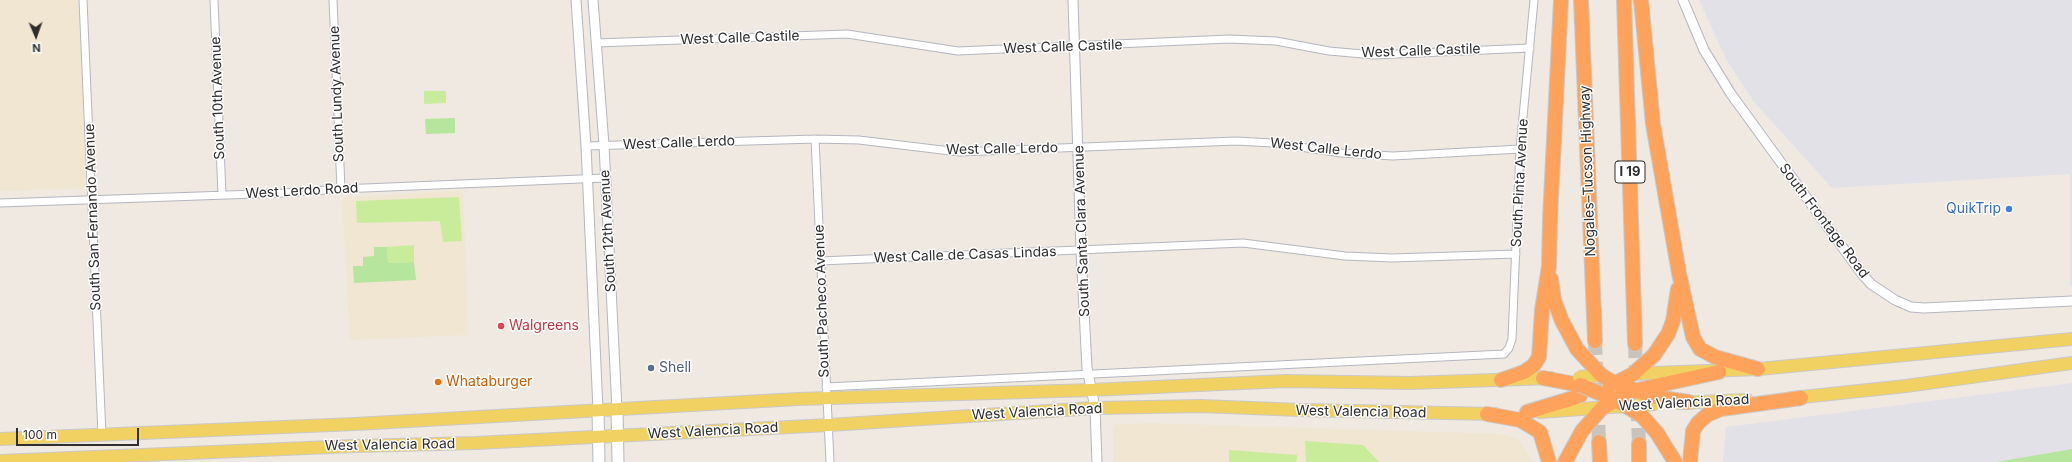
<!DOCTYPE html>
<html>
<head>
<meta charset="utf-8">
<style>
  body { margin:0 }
  #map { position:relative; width:2072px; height:462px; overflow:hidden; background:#efe9e1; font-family:Inter,sans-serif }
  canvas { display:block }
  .north { position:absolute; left:16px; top:16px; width:40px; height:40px; -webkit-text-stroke:3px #fff; paint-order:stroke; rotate:178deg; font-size:11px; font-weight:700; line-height:16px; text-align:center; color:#2e2e2e }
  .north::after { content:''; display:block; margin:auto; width:14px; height:18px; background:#2e2e2e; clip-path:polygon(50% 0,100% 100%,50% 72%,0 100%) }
  .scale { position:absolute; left:16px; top:428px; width:123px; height:18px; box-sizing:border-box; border:2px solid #2e2e2e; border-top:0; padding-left:5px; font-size:12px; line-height:14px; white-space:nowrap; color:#2e2e2e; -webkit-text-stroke:3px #fff; paint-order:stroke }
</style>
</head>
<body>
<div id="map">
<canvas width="2072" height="462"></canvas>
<div class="north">N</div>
<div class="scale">100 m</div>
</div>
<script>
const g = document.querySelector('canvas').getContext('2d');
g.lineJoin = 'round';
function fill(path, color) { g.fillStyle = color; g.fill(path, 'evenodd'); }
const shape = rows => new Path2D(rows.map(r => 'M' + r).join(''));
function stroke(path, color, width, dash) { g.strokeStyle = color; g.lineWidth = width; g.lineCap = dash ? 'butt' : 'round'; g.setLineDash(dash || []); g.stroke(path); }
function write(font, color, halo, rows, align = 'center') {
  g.font = font + ' Inter,sans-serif'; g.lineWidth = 3; g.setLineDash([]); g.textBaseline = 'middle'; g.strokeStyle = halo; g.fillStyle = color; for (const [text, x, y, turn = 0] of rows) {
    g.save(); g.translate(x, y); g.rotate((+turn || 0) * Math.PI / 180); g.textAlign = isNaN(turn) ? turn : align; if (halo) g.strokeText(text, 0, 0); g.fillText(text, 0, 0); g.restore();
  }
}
fill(shape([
  [1699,0,2072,0,2072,286,2070,286,2070,174,1832,188,1754,102,1727,61],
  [2072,383,2072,449,1996,462,1723,462,1726,427]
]), '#e3e1e8');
fill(shape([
  [0,0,78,0,89,188,0,191],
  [463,190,468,335,350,340,342,198],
  [1147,423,1502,434,1518,439,1534,462,1113,462,1113,425]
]), '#f0e6d1');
fill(shape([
  [455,118,455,133,426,134,425,119],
  [374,247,387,247,388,263,414,262,416,280,354,283,353,266,363,266,363,257,374,256],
  [2072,449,2072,462,1996,462]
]), '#b6e59e');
fill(shape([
  [424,91,446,91,446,103,424,104],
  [459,197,462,241,443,242,440,221,357,223,356,201],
  [414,245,414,262,388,263,387,247],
  [1305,441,1363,445,1379,462,1306,462],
  [1229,450,1297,455,1296,462,1229,462]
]), '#c9ec9a');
stroke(shape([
  [1595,341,1599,442],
  [1635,344,1639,444]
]), '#c8c4bd', 14, [14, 7]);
const minor = shape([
  [83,0,102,435],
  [214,0,222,195],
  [333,0,341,189],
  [596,43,847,34,958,51,1229,39,1276,41,1329,51,1374,55,1530,48],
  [815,139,830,462],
  [586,146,815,139,859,140,959,152,1236,141,1273,143,1341,153,1393,156,1520,149],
  [0,203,284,193,341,189,604,178],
  [820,261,1243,243,1345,256,1392,258,1516,254],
  [826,387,1504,354,1509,348,1512,339,1520,149,1534,0]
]);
const tertiary = shape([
  [576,0,586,146,598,410],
  [593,0,604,145,617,410],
  [1073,0,1081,251,1087,368,1095,408,1097,462],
  [1683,0,1704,50,1731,94,1862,274,1871,284,1895,300,1911,307,1924,308,2072,301]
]);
const secondary = shape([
  [598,410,599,462],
  [617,410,618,462]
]);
const primary = shape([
  [1654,373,1759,369,2072,339],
  [1793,398,1906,386,2072,363],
  [1679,403,1747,400],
  [1540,412,1581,409],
  [0,439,355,424,798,399,1091,390,1286,381,1410,383,1551,378],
  [0,461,355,446,476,443,829,425,1095,408,1201,406,1300,410,1495,414]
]);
const motorway = shape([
  [1581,0,1595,341],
  [1624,0,1635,344],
  [1641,0,1653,124,1679,273,1693,337,1700,349,1715,357,1758,369],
  [1551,279,1554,300,1562,321,1577,349],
  [1654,355,1668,334,1673,321,1678,289],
  [1543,378,1580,385],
  [1501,380,1524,372,1534,365,1539,357,1542,310,1549,266,1550,219,1561,0],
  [1655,386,1719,372],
  [1656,397,1689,402],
  [1527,412,1580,396],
  [1487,414,1520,420,1540,432,1549,462],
  [1657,433,1675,462],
  [1599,442,1600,462],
  [1639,444,1639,462],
  [1565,462,1582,431],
  [1690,462,1693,431,1698,423,1707,415,1721,409,1801,398]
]);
stroke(minor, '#b4b7c1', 9);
stroke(tertiary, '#b4b7c1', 11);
stroke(secondary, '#b4b7c1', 13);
stroke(primary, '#c9c9c9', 14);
stroke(motorway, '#c9c9c9', 16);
stroke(minor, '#fff', 7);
stroke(tertiary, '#fff', 9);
stroke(secondary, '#fff', 11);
stroke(primary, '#f2d163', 12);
stroke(motorway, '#ffa35c', 14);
const primaryBridge = shape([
  [1633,374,1654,373],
  [1579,377,1601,375],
  [1581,409,1656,404]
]);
const motorwayBridge = shape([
  [1577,349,1601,375,1616,384,1656,397],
  [1580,385,1616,400,1642,416,1657,433],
  [1610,386,1633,374,1654,355],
  [1582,431,1602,408,1633,391,1655,386]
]);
stroke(primaryBridge, '#c9c9c9', 14, []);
stroke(motorwayBridge, '#c9c9c9', 16, []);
stroke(primaryBridge, '#f2d163', 12);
stroke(motorwayBridge, '#ffa35c', 14);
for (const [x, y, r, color] of [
  [2009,209,4,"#3f7fe0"],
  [501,326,4,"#e0444e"],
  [651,368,4,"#5c6f8a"],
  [438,382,4,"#e8710a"]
]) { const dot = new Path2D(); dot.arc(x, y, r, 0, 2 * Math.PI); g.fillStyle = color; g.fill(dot); stroke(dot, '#fff', 1.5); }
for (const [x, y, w] of [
  [1630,172,30]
]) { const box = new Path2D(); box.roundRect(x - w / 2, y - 11, w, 22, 3); g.fillStyle = '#fff'; g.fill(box); stroke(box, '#2e2e2e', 1); }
write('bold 13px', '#2e2e2e', null, [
  ["I 19",1630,172]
]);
write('14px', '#2e2e2e', '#fff', [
  ["West Calle Castile",740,38,-2],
  ["West Calle Castile",1063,47,-2],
  ["West Calle Castile",1421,51,-2],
  ["South Lundy Avenue",337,94,-92],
  ["South 10th Avenue",218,98,-92],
  ["West Calle Lerdo",679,143,-2],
  ["West Calle Lerdo",1002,149,-1],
  ["West Calle Lerdo",1326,149,6],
  ["Nogales–Tucson Highway",1588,171,-92],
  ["South Pinta Avenue",1520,183,-87],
  ["West Lerdo Road",302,191,-3],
  ["South San Fernando Avenue",93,217,-92],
  ["South Frontage Road",1824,221,53],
  ["South 12th Avenue",608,231,-93],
  ["South Santa Clara Avenue",1082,231,-92],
  ["West Calle de Casas Lindas",965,255,-2],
  ["South Pacheco Avenue",822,301,-92],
  ["West Valencia Road",1684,403,-3],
  ["West Valencia Road",1037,412,-3],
  ["West Valencia Road",1361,412,1],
  ["West Valencia Road",713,431,-3],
  ["West Valencia Road",390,445,-1]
]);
write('14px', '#366cbe', '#fff', [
  ["QuikTrip",2001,209]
], 'right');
write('14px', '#be3a42', '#fff', [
  ["Walgreens",509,326]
], 'left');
write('14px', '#4e5e75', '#fff', [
  ["Shell",659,368]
], 'left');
write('14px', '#c56008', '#fff', [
  ["Whataburger",446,382]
], 'left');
</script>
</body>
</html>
